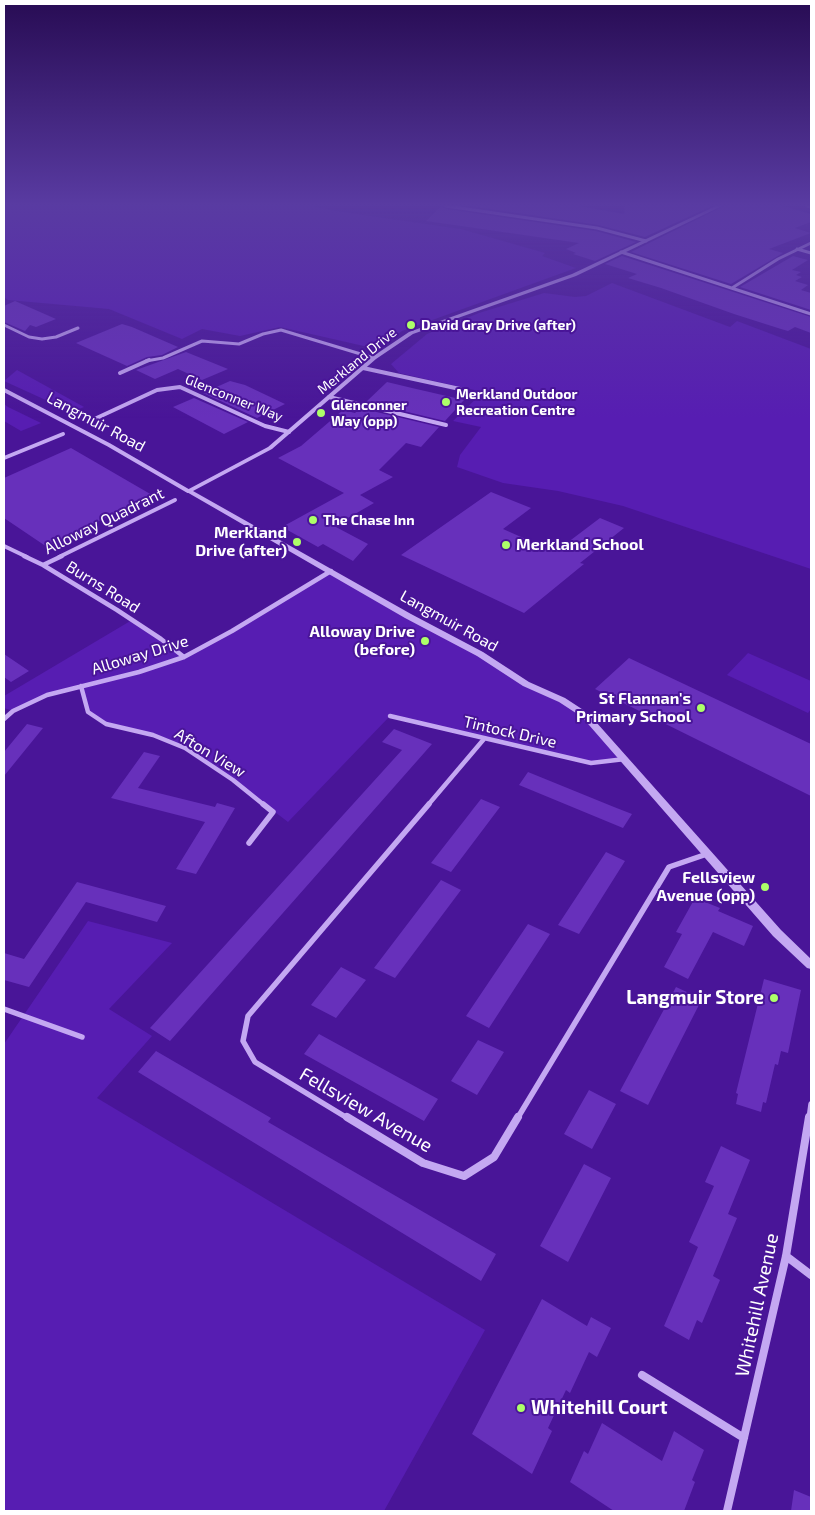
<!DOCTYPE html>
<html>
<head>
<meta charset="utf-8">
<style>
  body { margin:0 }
  #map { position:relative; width:815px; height:1515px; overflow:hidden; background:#491598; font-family:"Exo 2",sans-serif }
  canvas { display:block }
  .frame { position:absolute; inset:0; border:5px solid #fff; pointer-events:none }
</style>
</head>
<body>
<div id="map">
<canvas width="815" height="1515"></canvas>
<div class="frame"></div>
</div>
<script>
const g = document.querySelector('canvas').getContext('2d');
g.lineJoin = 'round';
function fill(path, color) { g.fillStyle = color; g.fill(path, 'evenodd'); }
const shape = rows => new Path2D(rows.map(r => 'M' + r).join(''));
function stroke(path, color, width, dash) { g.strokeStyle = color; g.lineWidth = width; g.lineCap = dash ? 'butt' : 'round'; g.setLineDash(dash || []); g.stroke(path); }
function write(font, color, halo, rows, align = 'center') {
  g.font = font + ' "Exo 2",sans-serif'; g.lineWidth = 4; g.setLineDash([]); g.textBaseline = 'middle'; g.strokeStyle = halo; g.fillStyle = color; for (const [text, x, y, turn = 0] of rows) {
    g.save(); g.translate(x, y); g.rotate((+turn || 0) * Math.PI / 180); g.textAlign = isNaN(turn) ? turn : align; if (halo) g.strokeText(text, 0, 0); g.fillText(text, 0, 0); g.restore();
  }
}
fill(shape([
  [4,206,312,206,336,211,461,229,545,253,542,256,576,268,402,331,377,349,280,327,240,336,202,329,182,339,109,309,8,300,4,297],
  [612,283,730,327,737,321,811,349,811,569,623,506,558,491,503,483,457,467,460,455,481,427,453,421,483,392,399,373,391,364,427,334,479,313,544,293,575,297,586,296],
  [17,370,84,407,72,412,4,381],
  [4,404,8,407,41,423,21,431,4,421],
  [331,571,585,715,625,759,591,763,390,716,288,822,233,780,185,748,153,735,106,724,88,712,81,686,47,695,13,711,4,708,4,696,132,620,184,657],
  [748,653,811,681,811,709,808,713,727,675],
  [88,921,172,943,109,1009,152,1036,97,1098,485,1330,384,1511,4,1511,4,1044]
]), '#571db2');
fill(shape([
  [441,206,446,209,596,231,636,242,595,261,573,254,576,253,566,249,579,243,426,221],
  [470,206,579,206,624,214,625,206,712,206,645,237,598,225],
  [724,206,783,206,811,214,811,222,795,228,811,233,769,249,783,253,731,284,631,252],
  [622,256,811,317,811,333,795,327,788,331,781,329,734,314,661,288,628,278,637,274,605,264],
  [793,256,808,260,792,270,801,272,796,275,802,277,795,281,808,285,801,290,811,293,811,310,740,287],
  [15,301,56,319,36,327,30,325,25,331,4,322,4,306],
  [122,324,132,327,178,347,162,355,147,357,127,366,76,343],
  [186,352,228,369,202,380,178,369,155,379,136,370],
  [230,381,245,385,285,404,257,418,203,393],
  [387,382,412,388,464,400,445,421,366,402],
  [194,398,248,422,224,434,173,407],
  [360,408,439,427,421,447,406,443,379,470,393,477,360,495,374,503,334,526,368,544,353,561,323,544,318,547,282,527,344,493,278,458,301,446,343,410,355,413],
  [71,448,152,495,47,547,4,518,4,478],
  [491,492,531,508,503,529,555,552,600,518,624,528,580,563,584,564,524,613,401,555],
  [4,654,29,671,11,682,4,677],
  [629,658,811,744,811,796,595,689],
  [27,724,43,728,4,776,4,752],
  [394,729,432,744,170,1041,150,1028,402,750,382,742],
  [144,752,160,756,138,788,215,807,217,803,235,808,196,874,176,869,205,822,111,798],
  [528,772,614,807,632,814,623,828,519,785],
  [481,799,500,807,451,872,431,863],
  [606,852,625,861,579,934,558,925],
  [441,880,461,890,395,978,374,968],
  [77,882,166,906,157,922,86,902,29,987,4,980,4,953,24,959],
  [695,898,720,908,718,911,753,926,744,946,713,932,688,979,664,967,682,934,676,932],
  [528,924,550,934,489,1028,466,1016],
  [341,967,366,980,336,1018,311,1005],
  [764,979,801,990,788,1053,781,1051,778,1065,775,1064,766,1103,763,1102,761,1112,736,1104,738,1094,736,1093],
  [676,987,702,999,648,1105,620,1091],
  [319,1034,438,1099,424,1121,304,1054],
  [478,1040,504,1052,477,1095,451,1081],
  [156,1051,271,1118,268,1122,496,1254,481,1281,138,1072],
  [589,1090,616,1104,592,1149,564,1134],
  [721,1146,750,1160,728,1214,737,1218,713,1276,720,1280,702,1323,697,1320,689,1340,664,1326,698,1247,689,1242,714,1186,705,1182],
  [584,1164,611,1178,568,1262,540,1246],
  [542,1299,587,1326,591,1317,611,1328,597,1357,589,1352,570,1393,566,1390,548,1428,552,1431,532,1474,472,1434],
  [602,1423,662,1461,674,1431,704,1450,692,1480,695,1482,684,1511,614,1511,570,1482,584,1451,588,1454],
  [794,1490,811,1497,811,1511,791,1511]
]), '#6730bb');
stroke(shape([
  [446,206,597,228,646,241],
  [807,206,811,207],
  [797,249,811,253],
  [621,252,811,314],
  [732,288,778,259,811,243],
  [4,325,29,337,42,339,56,337,78,328],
  [146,361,163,358,202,341,239,344,263,334,281,330,374,358]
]), '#c4a8f2', 3);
stroke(shape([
  [363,368,460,389],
  [120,373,149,360],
  [4,390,109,445,188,491],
  [329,397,446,425],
  [88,422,157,390,180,387,265,426,289,432],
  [4,458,63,434],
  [4,546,27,557],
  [59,557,175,500]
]), '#c4a8f2', 4);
stroke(shape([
  [24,556,43,565,117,610,161,639,184,657],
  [43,565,62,556],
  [81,686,88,712,106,724,153,735,185,748,233,780,264,805],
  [390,716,591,763,625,759],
  [4,719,13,711,47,695,139,672,184,657,232,631,331,571],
  [428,805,484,739]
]), '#c4a8f2', 4.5);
stroke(shape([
  [249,843,273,812,263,804],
  [4,1009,82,1037],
  [349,1119,255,1062,243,1041,248,1016,429,804],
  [517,1119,669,867,707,854],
  [809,1119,811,1104]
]), '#c4a8f2', 5.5);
stroke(shape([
  [347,1117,423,1163,464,1176,494,1157,518,1117],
  [786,1256,811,1275],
  [642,1375,744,1438],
  [727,1511,786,1256,809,1117]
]), '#c4a8f2', 8);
fill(shape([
  [716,206,722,206,576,276,413,334,376,359,272,449,193,491,411,614,483,652,529,682,565,698,588,713,781,930,811,959,811,969,807,968,773,936,582,717,559,702,523,686,477,656,405,618,185,491,268,447,372,357,409,332,572,274,716,206]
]), '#c4a8f2');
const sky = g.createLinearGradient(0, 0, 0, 418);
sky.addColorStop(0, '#280c54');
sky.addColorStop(0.49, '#593ba2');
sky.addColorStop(1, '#593ba200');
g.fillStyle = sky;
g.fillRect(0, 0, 815, 418);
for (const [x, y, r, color] of [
  [411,325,5,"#adff69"],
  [446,402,5,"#adff69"],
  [321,413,5,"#adff69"],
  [313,520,5,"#adff69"],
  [297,542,5,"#adff69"],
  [506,545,5,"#adff69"],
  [425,641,5,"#adff69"],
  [701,708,5,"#adff69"],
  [765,887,5,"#adff69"],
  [774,998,5,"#adff69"],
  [521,1408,5,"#adff69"]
]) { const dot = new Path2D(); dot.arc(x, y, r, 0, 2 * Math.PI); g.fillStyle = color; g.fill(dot); stroke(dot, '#491598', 2); }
write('bold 14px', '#fff', '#491598', [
  ["David Gray Drive (after)",421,325],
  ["Merkland Outdoor",456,394],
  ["Recreation Centre",456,410],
  ["Glenconner",331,405],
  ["Way (opp)",331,421],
  ["The Chase Inn",323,520]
], 'left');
write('14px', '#fff', '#491598', [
  ["Merkland Drive",357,361,-39],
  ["Glenconner Way",234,398,22]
]);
write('16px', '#fff', '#491598', [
  ["Langmuir Road",96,422,28],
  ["Alloway Quadrant",104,521,-26],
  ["Burns Road",103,587,32],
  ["Langmuir Road",449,621,29],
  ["Alloway Drive",140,655,-17],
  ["Tintock Drive",510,732,13],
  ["Afton View",210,753,31]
]);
write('bold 16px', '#fff', '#491598', [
  ["Merkland",287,533],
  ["Drive (after)",287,551],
  ["Merkland School",516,545,"left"],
  ["Alloway Drive",415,632],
  ["(before)",415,650],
  ["St Flannan's",691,699],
  ["Primary School",691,717],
  ["Fellsview",755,878],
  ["Avenue (opp)",755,896]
], 'right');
write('bold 19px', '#fff', '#491598', [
  ["Langmuir Store",764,998],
  ["Whitehill Court",531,1408,"left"]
], 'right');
write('19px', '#fff', '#491598', [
  ["Fellsview Avenue",366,1110,30],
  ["Whitehill Avenue",757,1305,-78]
]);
</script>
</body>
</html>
